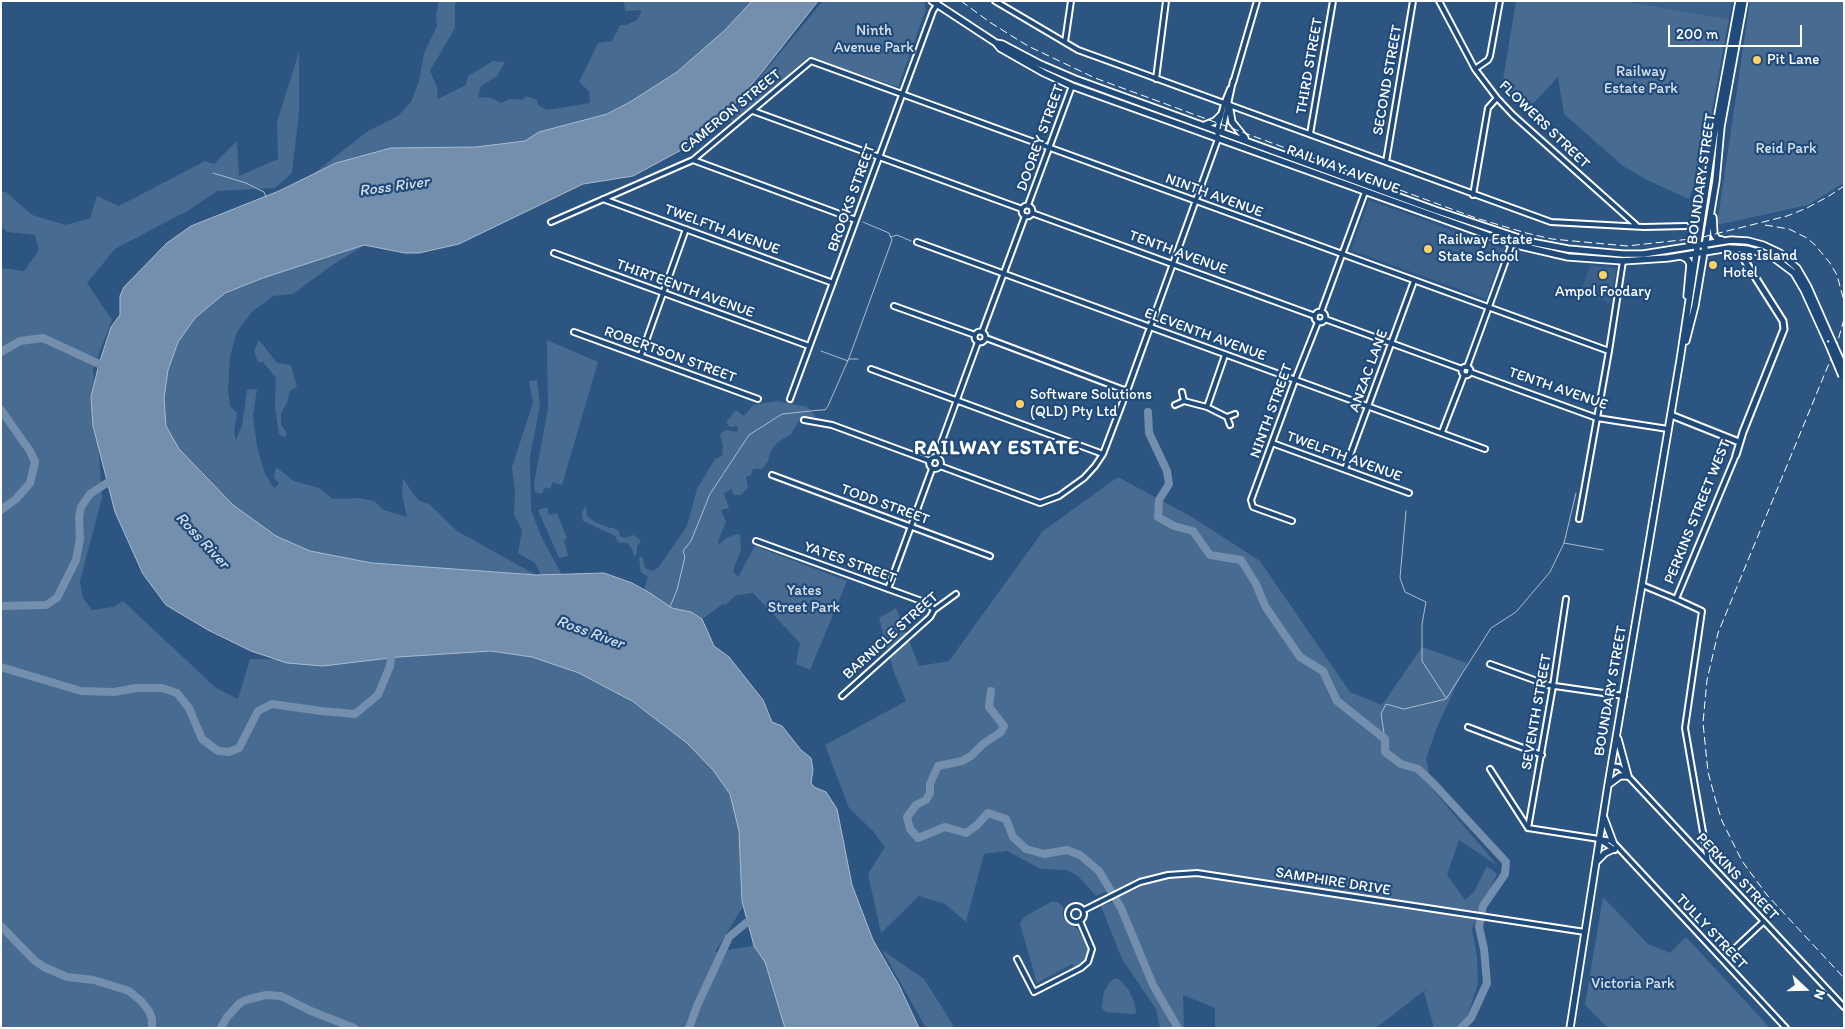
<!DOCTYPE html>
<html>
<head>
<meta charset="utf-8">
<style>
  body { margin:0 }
  #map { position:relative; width:1845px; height:1029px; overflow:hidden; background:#2c5582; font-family:Itim,sans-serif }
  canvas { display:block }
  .frame { position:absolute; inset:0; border:2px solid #fff; pointer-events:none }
  .north { position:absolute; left:1780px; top:964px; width:50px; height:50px; -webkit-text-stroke:4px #1f4a7a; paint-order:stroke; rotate:111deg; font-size:14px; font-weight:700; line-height:20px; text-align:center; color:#fff }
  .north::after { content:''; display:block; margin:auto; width:18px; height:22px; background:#fff; clip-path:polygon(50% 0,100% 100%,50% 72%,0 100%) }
  .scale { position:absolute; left:1668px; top:25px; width:134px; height:22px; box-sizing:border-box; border:2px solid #fff; border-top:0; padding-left:6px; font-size:15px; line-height:18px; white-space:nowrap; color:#fff; -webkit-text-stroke:4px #1f4a7a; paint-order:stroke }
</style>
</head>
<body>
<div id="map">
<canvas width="1845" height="1029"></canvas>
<div class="frame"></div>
<div class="north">N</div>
<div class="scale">200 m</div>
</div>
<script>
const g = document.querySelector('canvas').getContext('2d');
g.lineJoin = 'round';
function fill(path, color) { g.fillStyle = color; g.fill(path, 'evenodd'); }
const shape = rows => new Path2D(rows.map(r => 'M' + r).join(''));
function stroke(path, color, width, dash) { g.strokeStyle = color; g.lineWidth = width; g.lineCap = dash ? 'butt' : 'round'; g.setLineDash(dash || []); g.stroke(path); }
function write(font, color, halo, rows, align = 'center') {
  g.font = font + ' Itim,sans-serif'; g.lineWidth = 4.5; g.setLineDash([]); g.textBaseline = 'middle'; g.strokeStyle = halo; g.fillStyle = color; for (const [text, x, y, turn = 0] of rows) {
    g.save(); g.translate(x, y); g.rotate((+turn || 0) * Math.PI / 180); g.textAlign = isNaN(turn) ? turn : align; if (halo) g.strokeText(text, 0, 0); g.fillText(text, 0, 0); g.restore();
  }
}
fill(shape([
  [1623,1,1732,1,1729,19],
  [1369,200,1504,249,1486,299,1351,250],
  [1590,266,1614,268,1616,270,1610,303,1581,291]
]), '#3b618b');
fill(shape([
  [439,1,458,1,455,3,455,28,430,71,437,87,438,99,466,85,468,76,493,61,505,62,497,76,481,86,478,97,491,98,501,103,509,99,523,100,526,96,537,100,538,105,547,110,590,103,589,91,579,82,598,43,612,41,620,25,626,25,637,20,642,10,626,11,623,1,752,1,725,30,677,72,630,102,607,114,539,132,525,141,476,147,309,177,368,131,398,116,411,102,419,81,424,53,437,26,436,15],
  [823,1,924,2,926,9,898,87,808,57,734,123,727,117],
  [1516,1,1623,1,1729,19,1703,159,1689,199,1647,180,1623,166,1564,114,1558,77,1528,109,1502,86],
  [1750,1,1844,1,1844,183,1808,205,1717,225],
  [299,52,299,111,292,173,275,188,217,191,189,210,115,249,87,283,112,320,93,369,102,498,80,581,83,598,92,610,113,607,123,601,216,688,238,699,250,659,342,659,478,643,572,660,717,762,751,835,751,894,715,952,771,943,796,1028,1,1028,1,268,24,271,39,250,35,235,7,232,1,226,1,192,6,192,32,215,66,225,90,218,97,196,119,206,205,161,214,164,237,141,239,176,278,159,277,122],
  [365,245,331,266,293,294,273,296,252,312,241,326,236,334,230,357,228,391,230,406,237,413,234,433,236,440,242,425,247,390,257,389,253,416,257,447,265,474,274,488,279,484,274,477,276,467,294,481,319,488,333,499,359,498,374,501,384,510,407,517,402,495,403,478,413,494,420,501,429,504,457,531,536,575,372,563,310,551,276,536,233,505,178,449,166,426,164,398,168,370,178,342,195,318,225,293,263,278],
  [259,340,277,363,291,365,297,387,290,391,287,403,281,413,281,425,287,433,285,438,279,434,275,407,276,378,263,362,258,362,254,351],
  [547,340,598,362,562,485,553,482,550,489,545,487,542,494,535,492,534,483,548,409],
  [537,380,540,405,530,457,531,510,541,536,562,575,541,575,535,563,518,553,522,530,514,515,515,492,512,467,533,403,529,381],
  [777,401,807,407,816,417,805,417,798,422,791,434,778,442,770,452,768,461,762,469,753,469,751,475,746,477,748,487,741,495,734,495,731,489,724,494,729,508,721,510,726,522,718,541,719,545,726,538,737,534,740,535,741,550,733,571,738,577,755,546,847,581,810,670,796,664,800,643,753,593,736,595,725,605,723,604,702,619,691,612,672,608,644,590,648,577,641,572,639,558,642,556,645,568,652,571,658,568,687,526,697,489,715,459,722,456,723,447,720,434,726,430,737,432,738,426,730,427,726,422,736,410,744,416,753,405],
  [1118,477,1192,517,1260,561,1350,692,1382,705,1422,647,1467,663,1437,727,1426,759,1433,790,1498,866,1459,840,1447,875,1465,900,1474,892,1487,866,1497,874,1472,929,1477,957,1478,983,1465,1024,1454,1028,1434,1028,1424,992,1429,987,1376,1028,1215,1028,1215,1008,1183,995,1184,1028,1160,1028,1156,1009,1122,959,1101,906,1113,902,1108,891,1096,896,1078,876,1067,870,1041,869,1007,851,984,854,966,922,945,904,919,896,881,933,868,874,885,847,872,830,849,808,825,745,906,701,894,672,879,618,896,608,919,666,949,661,1043,531],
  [586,505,587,516,595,522,610,528,614,528,619,531,620,536,624,538,634,535,641,541,637,546,637,553,634,557,632,549,627,543,618,542,615,536,583,521,582,513],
  [547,507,549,515,557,513,567,538,564,540,568,556,559,558,538,510],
  [1603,897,1648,944,1670,953,1686,937,1770,1028,1608,1028,1585,1005],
  [1051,902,1058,902,1063,907,1063,917,1067,923,1078,929,1088,949,1086,960,1082,963,1075,968,1072,964,1037,983,1020,924,1024,917],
  [882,950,924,979,955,1028,926,1028],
  [1115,978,1120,980,1128,989,1134,1001,1136,1011,1135,1014,1106,1012,1102,1008,1104,991,1111,981]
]), '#486b92');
const water = shape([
  [752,1,818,1,763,71,722,119,685,148,633,176,583,184,459,244,419,253,405,253,364,245,263,278,225,293,195,318,178,342,168,370,164,398,166,426,179,449,233,505,276,536,310,551,372,563,536,575,604,573,632,583,650,593,672,608,691,612,702,619,714,646,729,657,763,700,772,722,782,726,801,750,811,758,813,770,811,783,814,787,826,792,837,809,852,885,873,940,899,985,919,1028,785,1028,765,962,754,946,742,901,739,831,730,794,713,770,687,743,632,701,579,673,532,657,491,651,398,657,323,666,287,663,251,651,208,630,166,605,143,574,115,512,93,426,91,397,99,364,111,327,120,315,120,296,124,287,167,243,191,226,279,191,336,163,391,148,476,147,525,141,539,132,607,114,630,102,677,72,725,30,752,1]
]);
fill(water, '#748fad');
stroke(water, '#acbcce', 1);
stroke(shape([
  [213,173,246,183,264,192,266,197],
  [891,237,897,235,911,241],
  [821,351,848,361],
  [849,359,858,359],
  [1406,511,1400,578,1405,592,1426,602,1422,624,1422,661,1446,698],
  [1564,543,1603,550],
  [670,607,677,590,685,557,683,551,691,541,710,494,749,435,782,414,820,410,825,410,828,406,849,358,892,240,889,233,863,222],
  [1385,739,1381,714,1386,704,1404,709,1446,699,1491,628,1516,612,1550,572,1564,543,1576,493]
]), '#acbcce', 1);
stroke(shape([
  [1,352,20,341,43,338,99,364,105,371],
  [1,410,30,451,35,462,30,483,16,499,1,510],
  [1148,412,1149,433,1167,471,1169,484,1159,500,1158,517,1174,526,1193,531,1210,555,1241,560,1256,584,1265,606,1300,657,1323,671,1337,701,1385,739,1385,752,1401,764,1418,769,1433,783,1506,862,1505,874,1483,906,1479,927,1484,949,1487,983,1471,1018,1461,1028],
  [1,606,46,605,57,598,76,560,80,539,79,517,81,507,90,494,116,477],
  [1,667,81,691,114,692,136,688,162,688,177,693,189,708,202,739,218,751,229,752,239,748,258,711,272,704,321,711,355,714,378,695,390,666,392,649],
  [991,691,989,707,1004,726,1001,732,983,744,971,756,962,761,938,766,930,784,930,793,926,800,916,805,907,817,910,829,918,838,945,827,966,833,977,825,988,813,1006,819,1013,837,1026,849,1044,854,1067,850,1080,855,1099,871,1121,908,1153,985,1178,1028],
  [1,926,35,961,44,967,67,977,94,980,129,991,141,1001,149,1011,152,1019,152,1028],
  [221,1028,227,1017,240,1003,246,1000,266,995,281,996,311,1011,354,1028],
  [689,1028,697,1006,729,937,746,923,757,919]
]), '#748fad', 8);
const minor = shape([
  [995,1,1078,50,1551,222,1644,227,1686,226],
  [1439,1,1475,69,1497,98,1513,115,1636,225],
  [1065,42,1071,1],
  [1475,69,1488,60,1490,56,1500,1],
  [1156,79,1166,1],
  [1233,83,1257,1],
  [753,111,1022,209],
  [1222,132,1233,81],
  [1310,134,1333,1],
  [1218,138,1217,130,1224,104,1230,89],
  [693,160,856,220],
  [1386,162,1413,1],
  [1473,195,1488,108,1497,98],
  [603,199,833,283],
  [1028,205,1072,86],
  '1021.5 211a5.5 5.5 0 1 1 11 0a5.5 5.5 0 1 1-11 0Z',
  [1032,213,1315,316],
  [551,222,693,160,811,61,1609,351],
  [917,242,1485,449],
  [554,253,809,346],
  [894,306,975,335],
  '1314.5 317a5.5 5.5 0 1 1 11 0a5.5 5.5 0 1 1-11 0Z',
  [1321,312,1365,192],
  [1325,319,1462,369],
  '974.5 337a5.5 5.5 0 1 1 11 0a5.5 5.5 0 1 1-11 0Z',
  [574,332,758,399],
  [982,332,1025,216],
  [986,338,1127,391],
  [641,355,686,229],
  '1461.5 371a4.5 4.5 0 1 1 9 0a4.5 4.5 0 1 1-9 0Z',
  [1467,367,1514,238],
  [871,369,1103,454],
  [1470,372,1597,418,1668,429],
  [1182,392,1184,401,1207,407,1227,417,1235,414],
  [790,399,933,11,937,5],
  [1175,405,1184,401],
  [1207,407,1225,355],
  [1227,417,1230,425],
  [804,420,832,425,930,461],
  [1442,432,1464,375],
  [1272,443,1409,493],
  [936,457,978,342],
  '929 463a6 6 0 1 1 12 0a6 6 0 1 1-12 0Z',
  [940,466,1040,503,1059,496,1084,478,1095,466,1103,454,1127,391,1218,139],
  [1345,469,1414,281],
  [772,475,990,556],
  [1579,519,1609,351,1623,261],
  [1292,521,1253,507,1251,500,1295,380,1318,322],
  [756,541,927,603,934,610],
  [1642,585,1676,599],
  [888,589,932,469],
  [1490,664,1548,685,1624,696],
  [842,696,930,617,934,610,956,594],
  [1468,727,1542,755],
  [1611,766,1619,767,1628,776,1844,1007],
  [1490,769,1528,828],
  [1528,828,1612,841,1786,1028],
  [1528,828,1553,686,1566,599],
  [1600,840,1615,850],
  [1708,861,1685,728,1702,611,1676,599,1736,455],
  '1068 914a8 8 0 1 1 16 0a8 8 0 1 1-16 0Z',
  [1084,910,1140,882,1168,875,1197,873,1585,932],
  [1731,952,1763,922],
  [1017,959,1034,992,1081,968,1088,962,1092,949,1080,921]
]);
const tertiary = shape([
  [1671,415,1739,442],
  [1736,455,1743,432,1784,329,1783,321,1745,261]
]);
const secondary = shape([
  [932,1,996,43,1000,48,1044,73,1072,86,1512,244,1568,257,1623,261,1668,258,1729,248,1746,249,1770,255,1794,273,1804,290,1829,345],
  [996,43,1002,44,1040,64,1075,79,1435,210,1531,242,1568,249,1623,254,1643,254,1731,240,1748,241,1763,245,1780,253,1797,268,1808,287,1831,339],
  [1229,105,1232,122,1245,138],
  [1205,125,1215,121,1221,115],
  [1713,217,1714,234,1717,239,1722,240],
  [1681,256,1687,259,1690,264,1687,296],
  [1686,341,1695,306,1716,181,1721,127,1744,1],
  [1608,785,1620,776,1628,776,1618,739],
  [1604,818,1613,842],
  [1597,861,1605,853,1614,849],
  [1570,1028,1608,785,1680,360,1714,136,1739,1]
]);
stroke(minor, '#fff', 8);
stroke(tertiary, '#fff', 9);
stroke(secondary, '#fff', 9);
stroke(minor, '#1f4a7a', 4);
stroke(tertiary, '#1f4a7a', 5);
stroke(secondary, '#1f4a7a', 5.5);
stroke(shape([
  [961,1,991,23,1028,46,1095,78,1476,218,1526,233,1552,239,1627,246,1699,238,1787,216,1807,208,1829,196,1844,186],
  [1765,225,1789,229,1807,238,1815,245,1830,263,1837,275,1844,301],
  [1844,319,1837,344,1718,633,1707,680,1703,723,1708,772,1715,798,1722,821,1742,861,1767,895,1844,978]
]), '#fff', 1, [8, 4]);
const secondaryBridge = shape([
  [1831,339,1844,368],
  [1829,345,1842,376]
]);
stroke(secondaryBridge, '#fff', 9, []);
stroke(secondaryBridge, '#1f4a7a', 5.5);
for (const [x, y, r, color] of [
  [1757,60,5,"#ffd166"],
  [1428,249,5,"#ffd166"],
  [1713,265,5,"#ffd166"],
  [1603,275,5,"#ffd166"],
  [1020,404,5,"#ffd166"]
]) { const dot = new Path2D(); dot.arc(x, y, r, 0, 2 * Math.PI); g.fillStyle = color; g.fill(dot); stroke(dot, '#1f4a7a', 2); }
write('15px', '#dae1e9', '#1f4a7a', [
  ["Ninth",874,31],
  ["Avenue Park",874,48],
  ["Railway",1641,72],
  ["Estate Park",1641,89],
  ["Reid Park",1786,149],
  ["Yates",804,591],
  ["Street Park",804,608],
  ["Victoria Park",1633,984]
]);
write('15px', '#fff', '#1f4a7a', [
  ["Pit Lane",1767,60],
  ["Railway Estate",1438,240],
  ["State School",1438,257],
  ["Ross Island",1723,256],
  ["Hotel",1723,273],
  ["Ampol Foodary",1603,292,"center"],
  ["Software Solutions",1030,395],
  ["(QLD) Pty Ltd",1030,412]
], 'left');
write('15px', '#fff', '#1f4a7a', [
  ["THIRD STREET",1310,66,-80],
  ["SECOND STREET",1388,80,-80],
  ["CAMERON STREET",731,112,-39],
  ["FLOWERS STREET",1544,125,44],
  ["DOOREY STREET",1041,138,-70],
  ["RAILWAY AVENUE",1343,170,20],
  ["BOUNDARY STREET",1702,179,-82],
  ["NINTH AVENUE",1214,196,20],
  ["BROOKS STREET",852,198,-70],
  ["TWELFTH AVENUE",722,230,20],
  ["TENTH AVENUE",1178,253,20],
  ["THIRTEENTH AVENUE",685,289,20],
  ["ELEVENTH AVENUE",1205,335,20],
  ["ROBERTSON STREET",670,355,20],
  ["ANZAC LANE",1369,371,-70],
  ["TENTH AVENUE",1558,389,19],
  ["NINTH STREET",1272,411,-70],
  ["TWELFTH AVENUE",1344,457,20],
  ["TODD STREET",885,505,20],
  ["PERKINS STREET WEST",1698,512,-68],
  ["YATES STREET",850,563,20],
  ["BARNICLE STREET",891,636,-42],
  ["BOUNDARY STREET",1611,691,-80],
  ["SEVENTH STREET",1537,712,-80],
  ["PERKINS STREET",1737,877,47],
  ["SAMPHIRE DRIVE",1333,882,9],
  ["TULLY STREET",1711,932,47]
]);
write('italic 16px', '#d5dde6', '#1f4a7a', [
  ["Ross River",394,187,-8],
  ["Ross River",202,541,47],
  ["Ross River",590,633,20]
]);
g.letterSpacing = '1px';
write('bold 20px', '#fff', '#1f4a7a', [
  ["RAILWAY ESTATE",997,449]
]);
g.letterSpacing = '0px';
</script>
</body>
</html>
